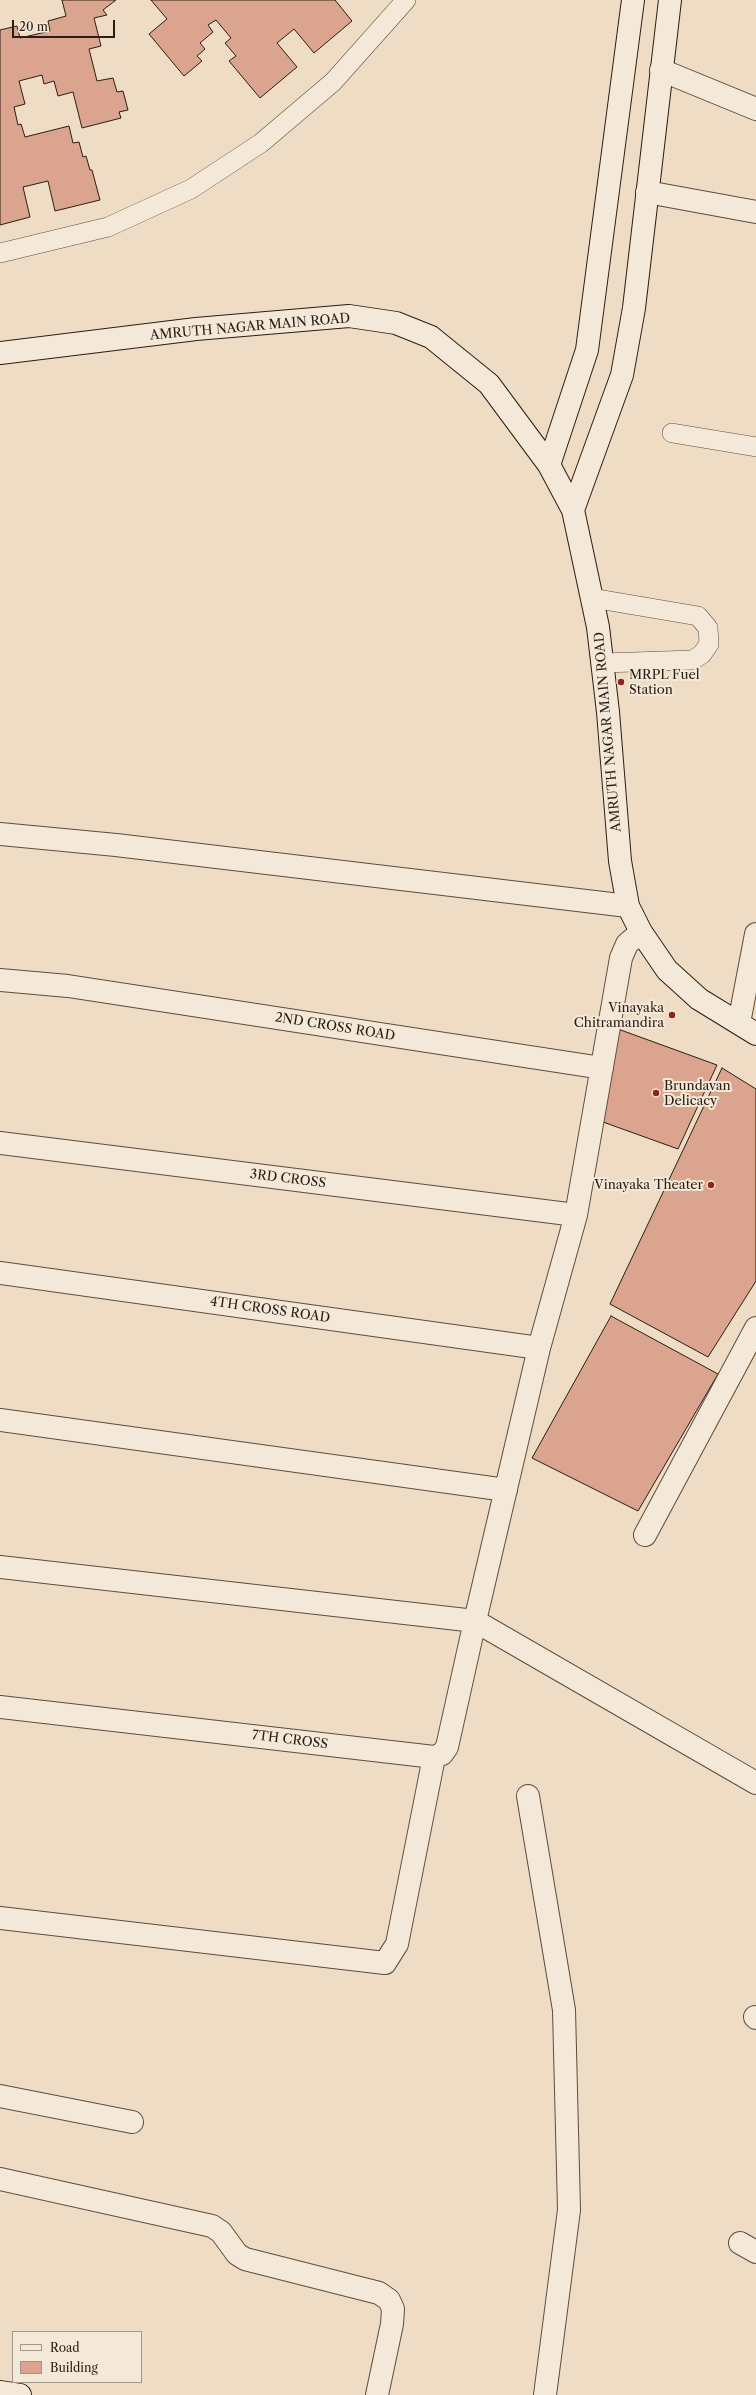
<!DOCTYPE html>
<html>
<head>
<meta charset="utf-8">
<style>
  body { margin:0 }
  #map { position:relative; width:756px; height:2395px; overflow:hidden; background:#eeddc4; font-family:"Libre Caslon Text",serif }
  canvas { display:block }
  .legend { position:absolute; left:12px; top:2331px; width:130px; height:52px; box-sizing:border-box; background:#f4e9d9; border:1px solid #a4978a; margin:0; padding:5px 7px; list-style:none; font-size:12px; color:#2d1c13 }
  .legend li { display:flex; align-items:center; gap:8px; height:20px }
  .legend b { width:20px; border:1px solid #a4978a }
  .scale { position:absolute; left:12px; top:20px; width:103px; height:18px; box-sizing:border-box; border:2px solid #2d1c13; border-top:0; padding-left:5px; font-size:12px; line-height:14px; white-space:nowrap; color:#2d1c13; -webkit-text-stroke:3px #f4e9d9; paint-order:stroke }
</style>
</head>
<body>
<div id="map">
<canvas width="756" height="2395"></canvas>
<ul class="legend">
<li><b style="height:5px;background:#f4e9d9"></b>Road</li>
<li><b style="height:11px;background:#daa48e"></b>Building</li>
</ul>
<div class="scale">20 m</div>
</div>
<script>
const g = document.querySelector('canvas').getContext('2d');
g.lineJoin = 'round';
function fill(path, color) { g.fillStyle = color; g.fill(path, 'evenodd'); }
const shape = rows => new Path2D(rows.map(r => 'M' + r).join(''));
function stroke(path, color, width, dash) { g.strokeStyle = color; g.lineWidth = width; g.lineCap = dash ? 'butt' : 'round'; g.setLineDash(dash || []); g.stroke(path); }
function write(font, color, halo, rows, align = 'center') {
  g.font = font + ' "Libre Caslon Text",serif'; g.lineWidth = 4; g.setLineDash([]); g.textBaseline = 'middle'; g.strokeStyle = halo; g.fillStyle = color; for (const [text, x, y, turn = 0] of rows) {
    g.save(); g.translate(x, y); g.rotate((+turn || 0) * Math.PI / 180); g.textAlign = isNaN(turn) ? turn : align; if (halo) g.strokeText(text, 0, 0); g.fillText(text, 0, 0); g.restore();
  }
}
const building = shape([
  [62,0,116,0,103,10,107,15,94,18,101,46,89,49,97,81,113,78,117,92,123,91,128,110,119,112,121,118,82,128,73,92,58,96,54,81,44,84,42,75,19,81,25,104,14,107,18,125,21,124,25,137,69,126,73,143,79,142,83,157,86,156,90,170,92,170,100,200,55,211,48,181,23,187,30,217,0,225,0,30,17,26,20,38,50,31,48,21,66,16,62,0],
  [151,0,335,0,352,21,314,53,294,29,277,43,297,67,260,98,229,61,236,56,225,43,231,38,216,20,208,25,213,32,200,43,205,49,197,56,202,61,184,76,149,34,167,19,151,0],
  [618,1029,717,1065,678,1149,603,1122,618,1029],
  [722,1068,756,1089,756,1281,708,1357,610,1304,722,1068],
  [611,1316,718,1374,638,1511,532,1458,611,1316]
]);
fill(building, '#daa48e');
stroke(building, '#2d1c13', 1);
const lane = shape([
  [0,253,108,227,191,189,261,143,333,82,406,0],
  [672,433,756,447],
  [592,598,698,616,708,628,709,644,702,654,693,660,603,663]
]);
const street = shape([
  [661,70,756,109],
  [647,192,756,212],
  [0,834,116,845,628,906],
  [641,932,627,944,621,958,576,1215,539,1348,475,1621,756,1783],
  [0,980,68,986,602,1068],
  [739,1023,756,934],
  [0,1143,576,1215],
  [0,1273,539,1348],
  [0,1420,506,1490],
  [645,1535,756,1328],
  [0,1567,475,1621,447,1747,442,1754,434,1757,0,1707],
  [528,1796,564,2010,569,2210,545,2395],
  [0,1918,385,1963,397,1944,434,1757],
  [755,2017,756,2018],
  [0,2096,132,2122],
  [0,2179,212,2226,221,2232,237,2254,245,2259,379,2293,389,2300,393,2309,392,2324,377,2395],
  [740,2243,756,2252]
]);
const secondary = shape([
  [0,353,196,329,349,316,396,323,431,337,489,384,549,465,573,510,598,627,608,712,620,861,628,906,641,932,667,970,699,999,756,1034],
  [549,465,587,350,633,0],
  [573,510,622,375,634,308,670,0],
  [0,2392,20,2395]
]);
stroke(lane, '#5d4c3f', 20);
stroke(street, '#5d4c3f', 24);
stroke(secondary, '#2d1c13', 24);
stroke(lane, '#f4e9d9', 19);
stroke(street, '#f4e9d9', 22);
stroke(secondary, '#f4e9d9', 22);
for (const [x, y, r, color] of [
  [621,682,4,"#8f2418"],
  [672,1015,4,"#8f2418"],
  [656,1093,4,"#8f2418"],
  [711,1185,4,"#8f2418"]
]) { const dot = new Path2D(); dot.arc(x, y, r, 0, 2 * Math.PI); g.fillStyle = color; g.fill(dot); stroke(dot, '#f4e9d9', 1.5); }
write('13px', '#2d1c13', '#f4e9d9', [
  ["AMRUTH NAGAR MAIN ROAD",250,327,-5],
  ["AMRUTH NAGAR MAIN ROAD",608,732,-95],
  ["2ND CROSS ROAD",335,1027,9],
  ["3RD CROSS",288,1179,7],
  ["4TH CROSS ROAD",270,1310,8],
  ["7TH CROSS",290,1740,7]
]);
write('13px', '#2d1c13', '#f4e9d9', [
  ["MRPL Fuel",629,675],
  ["Station",629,690],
  ["Vinayaka",664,1008,"right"],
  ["Chitramandira",664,1023,"right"],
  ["Brundavan",664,1086],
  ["Delicacy",664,1101],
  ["Vinayaka Theater",703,1185,"right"]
], 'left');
</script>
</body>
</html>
